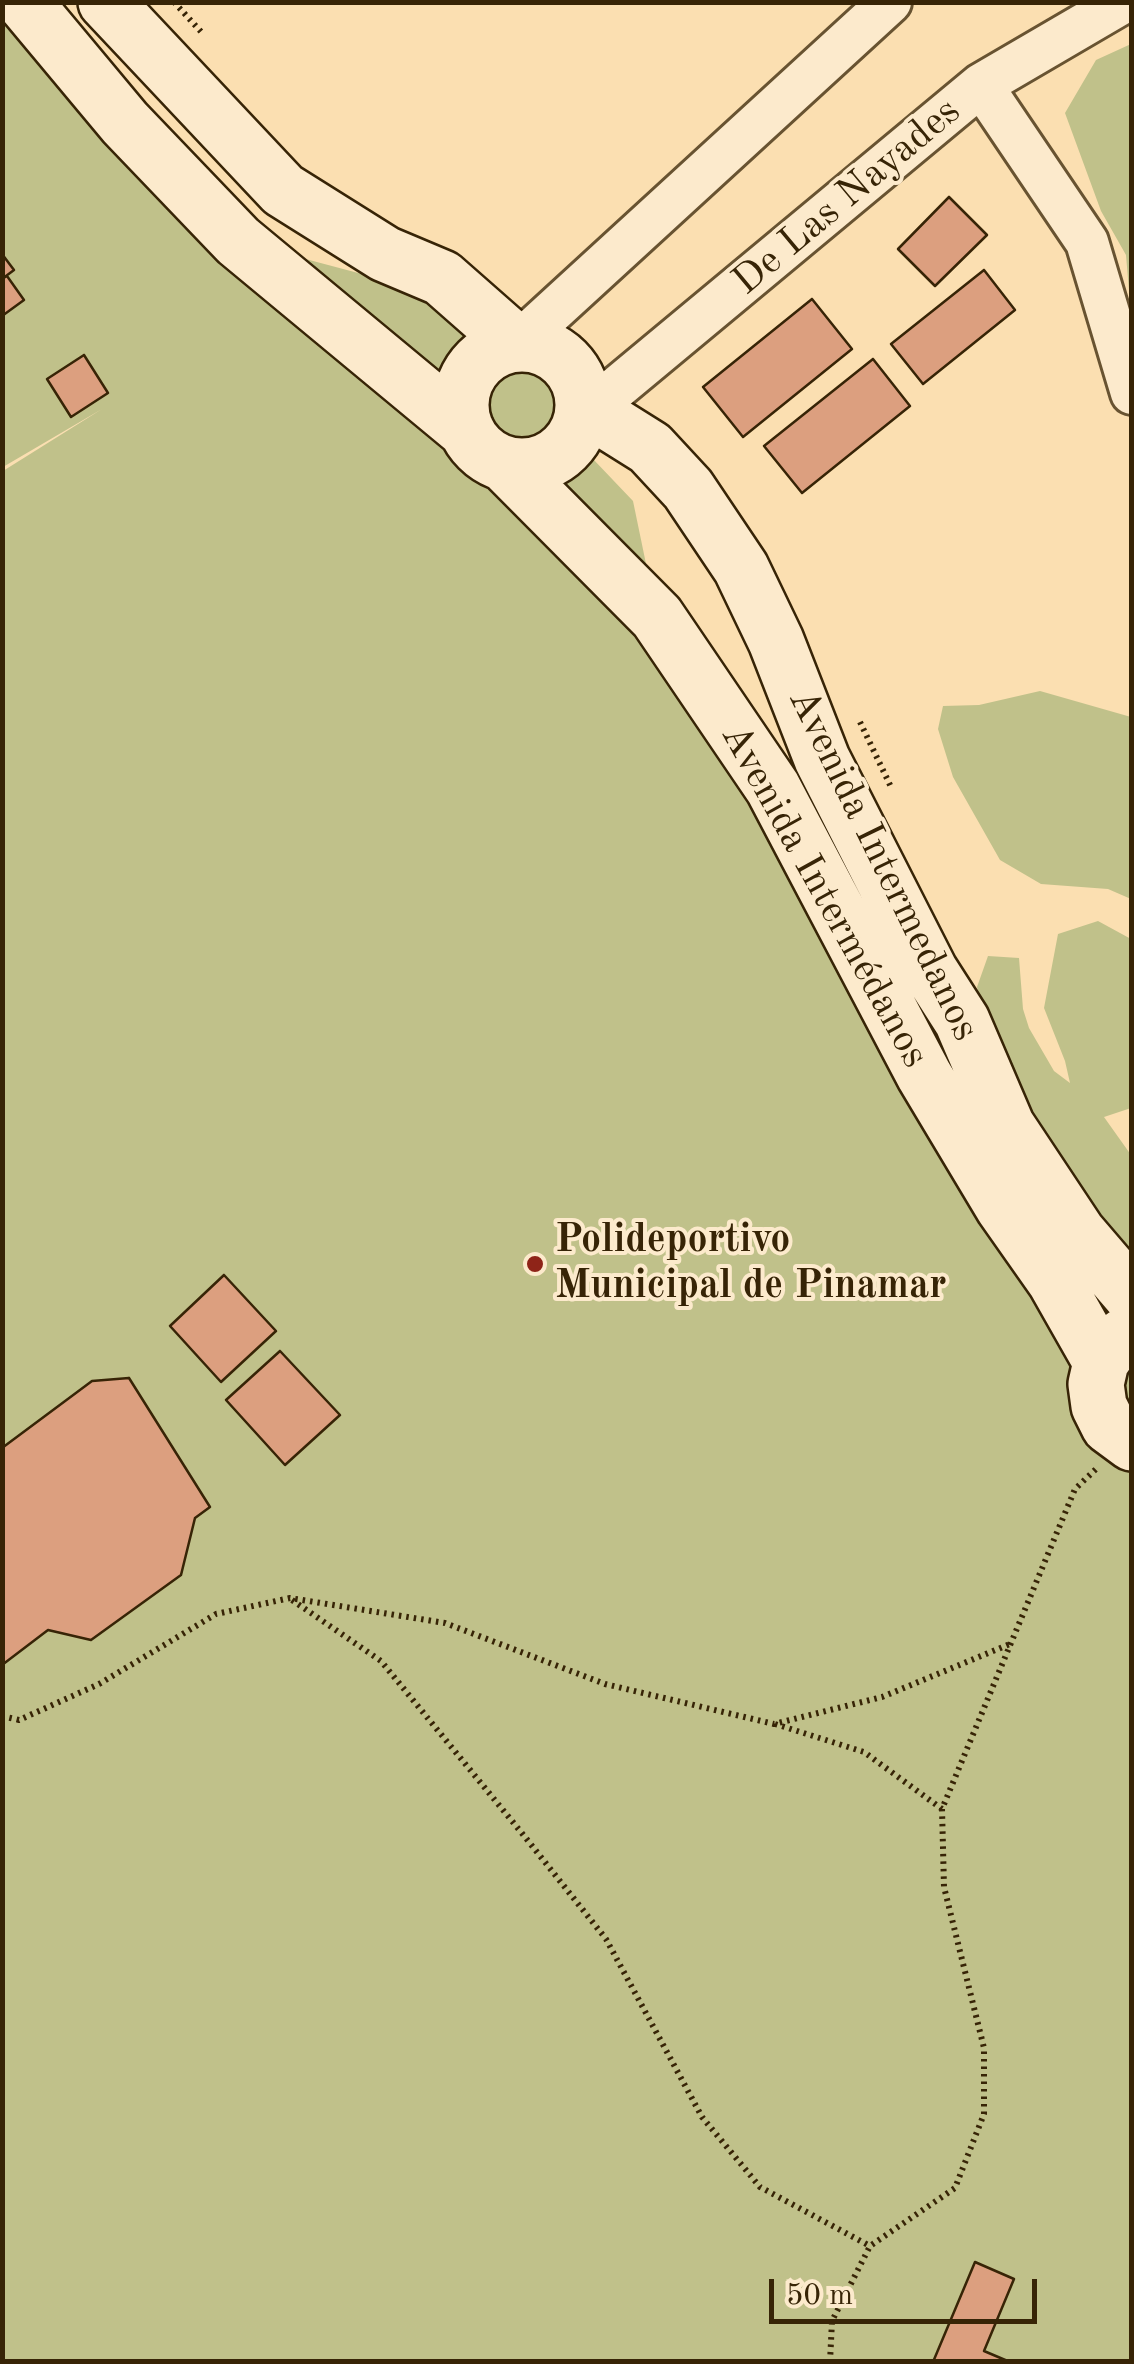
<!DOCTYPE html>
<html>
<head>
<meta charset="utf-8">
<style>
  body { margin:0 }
  #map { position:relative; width:1134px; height:2364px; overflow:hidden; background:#fbdfb1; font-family:"Old Standard TT",serif }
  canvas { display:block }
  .frame { position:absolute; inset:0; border:5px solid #372406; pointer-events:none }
  .scale { position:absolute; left:769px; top:2279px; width:268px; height:45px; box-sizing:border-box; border:5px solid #372406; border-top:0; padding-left:12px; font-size:30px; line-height:35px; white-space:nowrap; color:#372406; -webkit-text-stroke:8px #fceacc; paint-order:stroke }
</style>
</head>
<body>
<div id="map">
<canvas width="1134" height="2364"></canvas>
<div class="frame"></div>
<div class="scale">50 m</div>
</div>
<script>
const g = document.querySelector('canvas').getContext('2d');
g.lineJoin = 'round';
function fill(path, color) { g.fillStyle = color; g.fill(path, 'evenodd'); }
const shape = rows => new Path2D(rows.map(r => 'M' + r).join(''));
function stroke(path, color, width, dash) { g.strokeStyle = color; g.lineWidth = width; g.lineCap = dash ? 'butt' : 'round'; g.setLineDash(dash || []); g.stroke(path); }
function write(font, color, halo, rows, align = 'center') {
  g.font = font + ' "Old Standard TT",serif'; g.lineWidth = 8; g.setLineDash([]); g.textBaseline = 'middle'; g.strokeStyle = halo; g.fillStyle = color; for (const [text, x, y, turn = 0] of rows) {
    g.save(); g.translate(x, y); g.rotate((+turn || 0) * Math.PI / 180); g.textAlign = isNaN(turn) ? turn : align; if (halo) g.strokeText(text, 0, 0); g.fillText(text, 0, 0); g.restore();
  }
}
fill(shape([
  [2,3,238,241,422,290,550,351,567,364,579,384,593,459,633,501,657,617,924,1075,1131,1320,1132,2361,3,2362,3,471,102,409,3,467],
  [1131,44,1131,314,1126,255,1101,211,1065,113,1096,60],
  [1040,691,1131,717,1131,899,1108,889,1041,884,1000,860,953,777,938,729,943,706,979,705],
  [1098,921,1131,939,1131,1108,1104,1117,1131,1155,1131,1255,1031,1135,983,1015,977,987,988,956,1019,958,1023,1009,1029,1028,1054,1071,1070,1083,1065,1061,1044,1008,1058,934]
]), '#c0c18a');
const building = shape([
  [949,197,987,235,935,286,898,249,949,197],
  [2,254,14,270,2,279,2,254],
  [984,270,1015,310,923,384,891,344,984,270],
  [7,276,24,300,2,316,2,279,7,276],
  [812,299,852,349,743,437,703,387,812,299],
  [84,355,108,393,71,417,47,379,84,355],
  [873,359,910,406,802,493,764,446,873,359],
  [224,1275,276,1331,221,1382,170,1326,224,1275],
  [280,1351,340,1415,285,1465,226,1400,280,1351],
  [129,1378,210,1507,195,1518,181,1575,91,1640,48,1630,2,1665,2,1448,92,1381,129,1378],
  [975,2262,1014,2279,984,2351,1010,2362,933,2362,975,2262]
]);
fill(building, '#dc9f7f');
stroke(building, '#372406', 2.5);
const minor = shape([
  [981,85,1087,242,1132,393],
  [517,344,890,2],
  [583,406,607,396,981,85,1123,2]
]);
const secondary = shape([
  [24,2,125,123,238,241,467,431],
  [106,2,283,190,385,254,442,278,517,344],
  '461 405a61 61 0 1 1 122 0a61 61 0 1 1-122 0Z',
  [583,406,650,448,688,489,741,568,776,641,822,759,930,971,962,1021,1007,1126,1078,1233,1132,1296],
  [505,464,657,617,773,788,924,1075,1003,1207,1055,1281,1101,1362],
  [1125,1335,1114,1343,1101,1362,1096,1384,1099,1406,1109,1426,1132,1443]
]);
stroke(minor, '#685331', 48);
stroke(secondary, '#372406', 60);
stroke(shape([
  [174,2,204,35],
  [860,722,891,787],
  [292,1600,381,1661,521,1832,606,1939,702,2117,760,2187,870,2246],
  [2,1716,19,1720,99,1684,216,1614,290,1598,445,1623,605,1684,774,1724,882,1697,1010,1644],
  [775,1724,864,1752,942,1809],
  [830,2362,832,2321,870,2246,955,2188,984,2114,984,2048,944,1887,942,1809,1075,1489,1096,1469]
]), '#372406', 6, [2.5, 5]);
stroke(minor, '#fceacc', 42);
stroke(secondary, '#fceacc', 55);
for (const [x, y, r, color] of [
  [535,1264,10,"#8f2418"]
]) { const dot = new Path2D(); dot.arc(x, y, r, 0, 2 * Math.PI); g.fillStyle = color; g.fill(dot); stroke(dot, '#fceacc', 4); }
write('40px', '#372406', '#fceacc', [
  ["De Las Nayades",847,197,-40],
  ["Avenida Intermedanos",883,865,64],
  ["Avenida Intermédanos",824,896,61]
]);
write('bold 40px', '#372406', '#fceacc', [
  ["Polideportivo",555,1241],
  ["Municipal de Pinamar",555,1287]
], 'left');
</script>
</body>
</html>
